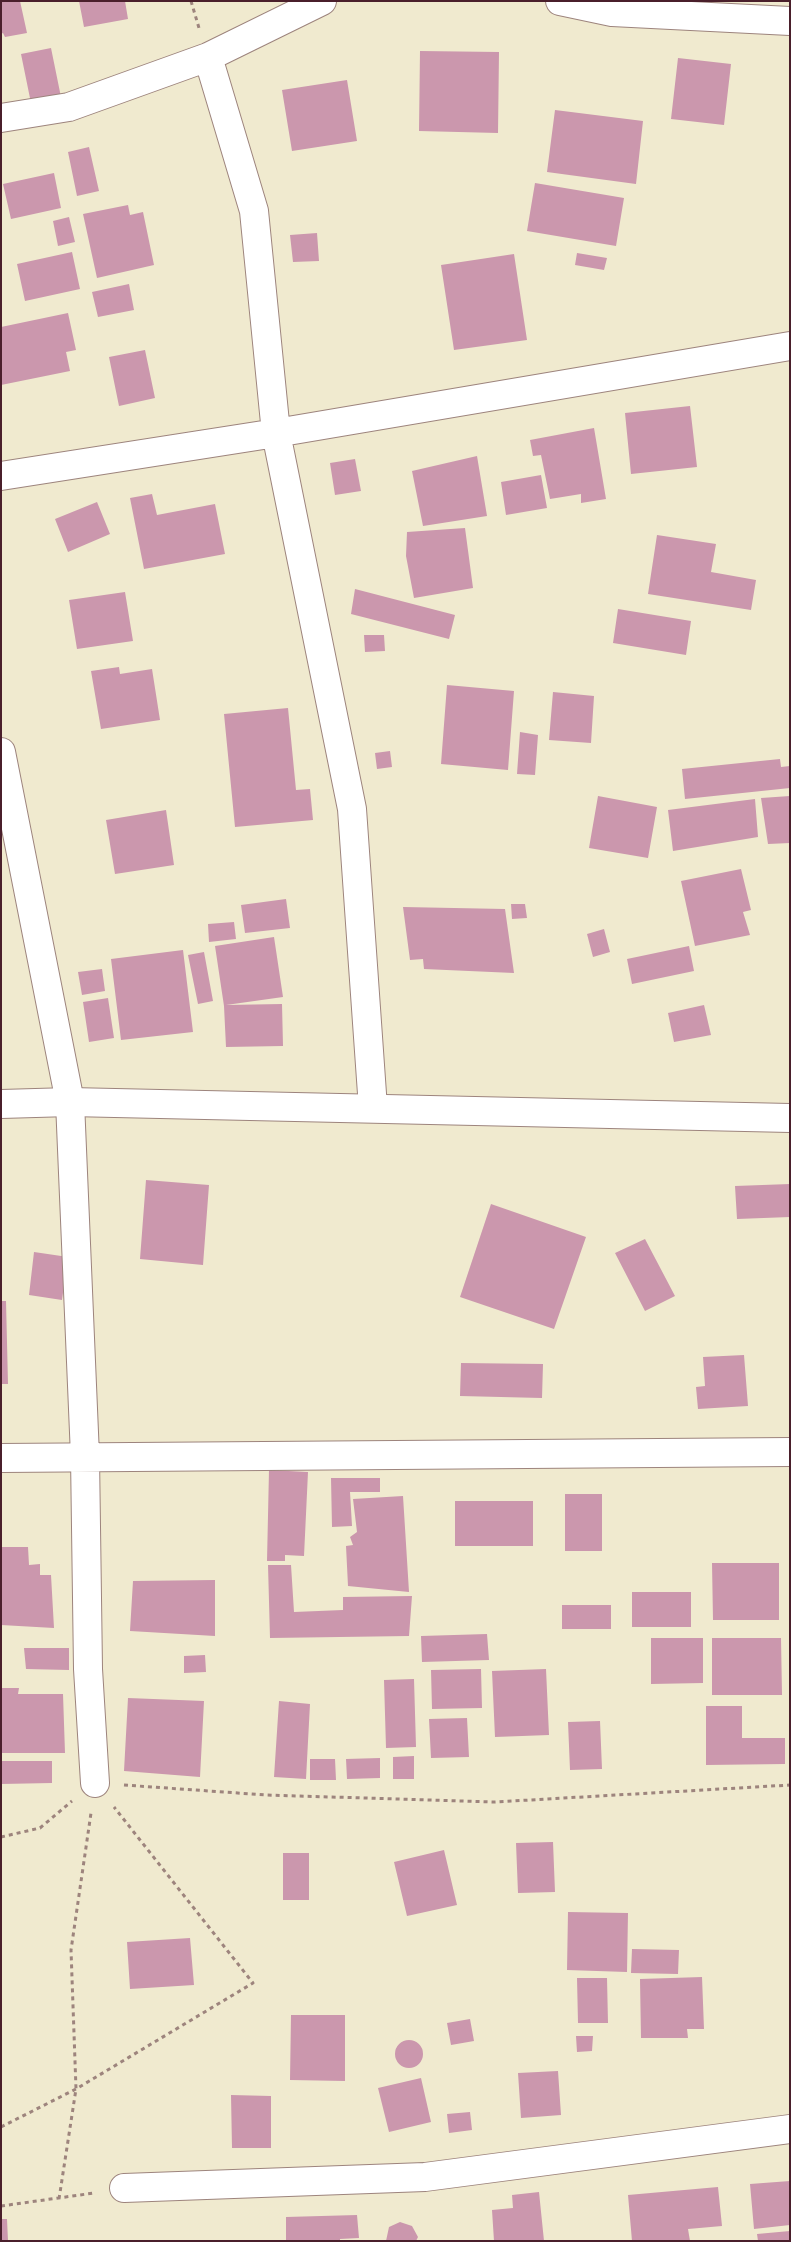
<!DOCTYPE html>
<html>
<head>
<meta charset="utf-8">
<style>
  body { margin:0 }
  #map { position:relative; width:791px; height:2242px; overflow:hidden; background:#f0eacf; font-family:Alegreya,serif }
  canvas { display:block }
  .frame { position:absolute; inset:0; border:2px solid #4a1f2b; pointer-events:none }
</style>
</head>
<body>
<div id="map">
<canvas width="791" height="2242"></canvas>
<div class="frame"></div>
</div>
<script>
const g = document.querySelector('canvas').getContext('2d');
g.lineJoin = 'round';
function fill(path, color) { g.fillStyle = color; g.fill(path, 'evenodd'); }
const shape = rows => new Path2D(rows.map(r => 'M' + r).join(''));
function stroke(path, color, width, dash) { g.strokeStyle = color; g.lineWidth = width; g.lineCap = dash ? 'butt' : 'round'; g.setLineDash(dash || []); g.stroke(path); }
fill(shape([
  [1,1,20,1,27,33,5,37,3,33,1,34],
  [79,1,125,1,128,19,84,27],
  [51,48,62,102,32,108,21,54],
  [420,51,499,52,498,133,419,131],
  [678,58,731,64,724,125,671,119],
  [347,80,357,141,292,151,282,90],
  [555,110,643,121,636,184,547,172],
  [89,147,99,191,77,196,68,152],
  [54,173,61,208,11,219,3,184],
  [535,183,624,198,616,246,527,231],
  [128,205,130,215,143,212,154,265,97,278,83,214],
  [69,217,75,242,58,246,53,221],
  [317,233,319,261,293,262,290,235],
  [72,252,80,289,25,301,17,264],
  [577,253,607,258,604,270,575,265],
  [514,254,527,340,454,350,441,265],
  [129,284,134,310,98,317,92,292],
  [68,313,76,350,66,352,70,371,1,385,1,327],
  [145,350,155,398,119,406,109,357],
  [690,406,697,467,631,474,625,413],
  [594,428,606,499,581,503,581,494,550,499,541,455,533,456,530,440],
  [477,456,487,516,423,526,412,471],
  [355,459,361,491,335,495,330,463],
  [541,475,547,508,506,515,501,482],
  [152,494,157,515,215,504,225,554,144,569,130,498],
  [97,502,110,534,68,552,55,519],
  [465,528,473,588,414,598,406,556,407,532],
  [657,535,716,544,711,572,756,580,751,610,648,594],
  [355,589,455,615,449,639,351,614],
  [125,592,133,641,77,649,69,600],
  [618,609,691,621,686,655,613,643],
  [364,635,384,635,385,651,365,652],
  [119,667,120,674,152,669,160,720,101,729,91,671],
  [447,685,514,691,508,770,441,764],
  [553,692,594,696,591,743,549,740],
  [288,708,296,790,310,789,313,820,235,827,224,714],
  [520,732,538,735,535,775,517,774],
  [390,751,392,767,377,769,375,753],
  [780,759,781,767,790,766,790,788,685,799,682,769],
  [598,796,657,807,648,858,589,848],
  [790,796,790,843,768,844,761,798],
  [755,799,758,837,673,851,668,810],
  [166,810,174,865,115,874,106,820],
  [741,869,751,910,743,912,750,935,695,946,681,881],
  [286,899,290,928,245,933,241,905],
  [511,904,525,904,527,918,512,919],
  [403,907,505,909,514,973,424,969,423,959,410,960],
  [234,922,236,939,209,942,208,924],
  [604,929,610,952,593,957,587,934],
  [274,937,283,997,226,1005,282,1004,283,1046,226,1047,224,1006,215,946],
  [689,946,694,971,632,984,627,959],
  [183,950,193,1032,121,1040,111,959],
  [204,952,213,1001,198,1004,188,955],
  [102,969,105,991,82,995,78,972],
  [108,998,114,1038,89,1042,83,1002],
  [704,1005,711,1035,674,1042,668,1013],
  [146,1180,209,1185,203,1265,140,1259],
  [790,1184,790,1217,737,1219,735,1186],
  [491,1204,586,1237,554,1329,460,1297],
  [645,1239,675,1296,645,1311,615,1253],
  [34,1252,68,1257,62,1300,29,1295],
  [1,1301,6,1301,8,1384,1,1384],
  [744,1355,748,1406,698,1409,696,1387,705,1386,703,1357],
  [461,1363,543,1364,542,1398,460,1396],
  [269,1470,308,1472,304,1556,285,1555,285,1561,267,1561],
  [331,1478,380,1478,380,1492,350,1492,352,1526,332,1527],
  [565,1494,602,1494,602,1551,565,1551],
  [403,1496,409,1592,348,1586,346,1546,353,1545,350,1537,357,1532,353,1499],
  [455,1501,533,1501,533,1546,455,1546],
  [1,1547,28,1547,29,1565,40,1564,40,1575,51,1575,54,1628,1,1625],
  [712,1563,779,1563,779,1620,713,1620],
  [268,1565,291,1565,294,1612,343,1610,343,1597,412,1596,409,1636,270,1638],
  [215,1580,215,1636,130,1631,133,1581],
  [632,1592,691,1592,691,1627,632,1627],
  [562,1605,611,1605,611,1629,562,1629],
  [487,1634,489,1660,422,1662,421,1636],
  [651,1638,703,1638,703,1683,651,1684],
  [712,1638,781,1638,782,1695,712,1695],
  [24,1648,69,1648,69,1670,26,1669],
  [205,1655,206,1672,184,1673,184,1656],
  [481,1669,482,1708,432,1709,431,1670],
  [546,1669,549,1735,495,1737,492,1671],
  [414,1679,416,1747,386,1748,384,1680],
  [1,1688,19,1688,18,1694,63,1694,65,1753,1,1753],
  [128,1698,204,1701,200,1777,124,1771],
  [279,1701,310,1704,306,1779,274,1777],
  [706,1706,742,1706,742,1738,785,1738,785,1764,706,1765],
  [467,1718,469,1757,431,1758,429,1719],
  [600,1721,602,1769,570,1770,568,1722],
  [414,1756,414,1779,393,1779,393,1757],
  [380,1758,380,1778,347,1779,346,1759],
  [310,1759,335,1759,336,1780,310,1780],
  [1,1761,52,1761,52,1783,1,1784],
  [553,1842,555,1892,518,1893,516,1843],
  [444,1850,457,1905,407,1916,394,1862],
  [283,1853,309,1853,309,1900,283,1900],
  [568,1912,628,1913,627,1972,567,1970],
  [190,1938,194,1985,130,1989,127,1942],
  [632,1949,679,1950,678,1974,631,1973],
  [702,1977,704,2029,687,2029,688,2038,641,2038,640,1979],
  [577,1978,607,1978,608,2023,578,2023],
  [291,2015,345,2015,345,2081,290,2080],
  [470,2019,474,2041,451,2045,447,2023],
  [576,2036,593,2036,592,2051,577,2052],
  '395 2054a14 14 0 1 1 28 0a14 14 0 1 1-28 0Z',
  [558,2071,561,2115,521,2118,518,2073],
  [421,2078,431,2122,389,2132,378,2088],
  [231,2095,271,2096,271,2148,232,2148],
  [470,2112,472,2130,449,2133,447,2114],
  [790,2181,790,2225,754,2229,750,2184],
  [718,2187,722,2226,688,2229,690,2241,632,2241,628,2195],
  [539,2192,544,2241,494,2241,492,2210,513,2208,512,2195],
  [357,2215,359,2238,340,2239,340,2241,286,2240,286,2217],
  [1,2219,7,2219,8,2241,1,2241],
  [400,2222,412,2226,418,2237,416,2241,386,2241,389,2227],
  [790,2231,790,2241,758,2241,757,2234]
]), '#cb97ad');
const minor = shape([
  [560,1,612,12,790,21],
  [208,57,254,211,276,433,352,809,373,1108],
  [1,118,69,107,208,57,322,1],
  [1,476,276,433,790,346],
  [1,752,70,1102,85,1456,88,1669,95,1783],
  [1,1458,790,1452],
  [124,2188,425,2177,790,2129]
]);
const major = shape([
  [1,1104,70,1102,790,1118]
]);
stroke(minor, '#9d847d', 30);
stroke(major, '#9d847d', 30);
stroke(shape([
  [191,1,199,28],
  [124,1785,266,1795,495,1802,790,1785],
  [1,1837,40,1828,72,1801],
  [1,2127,76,2089,253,1983,114,1807],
  [59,2199,76,2089,71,1950,91,1813],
  [1,2206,94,2193]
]), '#9d847d', 3, [4, 4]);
stroke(minor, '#fff', 28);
stroke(major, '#fff', 28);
</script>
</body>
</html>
